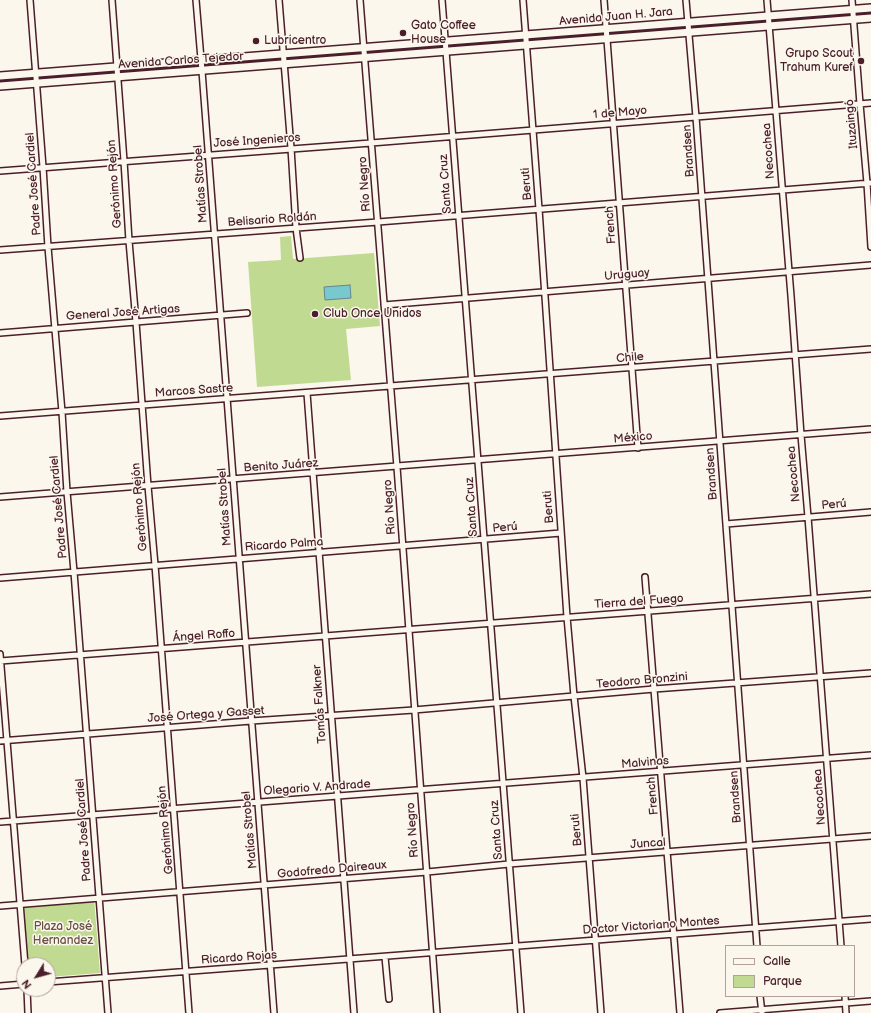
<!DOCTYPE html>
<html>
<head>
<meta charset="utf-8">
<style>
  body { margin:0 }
  #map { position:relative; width:871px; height:1013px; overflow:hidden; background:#fbf7ec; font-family:"Balsamiq Sans",sans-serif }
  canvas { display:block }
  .legend { position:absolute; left:725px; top:945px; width:130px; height:52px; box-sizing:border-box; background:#fbf7ec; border:1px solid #b4a19f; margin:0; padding:5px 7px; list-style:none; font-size:12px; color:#4a1f2b }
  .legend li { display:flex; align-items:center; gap:8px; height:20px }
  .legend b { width:20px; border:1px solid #b4a19f }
  .north { position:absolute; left:16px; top:957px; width:40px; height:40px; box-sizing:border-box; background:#fbf7ec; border:1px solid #b4a19f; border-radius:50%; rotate:233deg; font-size:11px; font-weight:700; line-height:16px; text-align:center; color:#4a1f2b }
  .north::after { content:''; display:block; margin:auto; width:14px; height:18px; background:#4a1f2b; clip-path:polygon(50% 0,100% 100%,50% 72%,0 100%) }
</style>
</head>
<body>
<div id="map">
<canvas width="871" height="1013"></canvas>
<ul class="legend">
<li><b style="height:5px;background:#fbf7ec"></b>Calle</li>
<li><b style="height:11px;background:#c1da91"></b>Parque</li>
</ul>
<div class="north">N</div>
</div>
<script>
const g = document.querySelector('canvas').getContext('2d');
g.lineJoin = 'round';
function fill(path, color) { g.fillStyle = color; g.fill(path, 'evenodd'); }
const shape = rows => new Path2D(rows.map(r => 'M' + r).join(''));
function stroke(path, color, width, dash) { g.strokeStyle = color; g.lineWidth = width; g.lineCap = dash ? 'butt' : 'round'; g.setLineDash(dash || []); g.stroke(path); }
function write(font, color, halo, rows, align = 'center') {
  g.font = font + ' "Balsamiq Sans",sans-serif'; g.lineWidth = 3; g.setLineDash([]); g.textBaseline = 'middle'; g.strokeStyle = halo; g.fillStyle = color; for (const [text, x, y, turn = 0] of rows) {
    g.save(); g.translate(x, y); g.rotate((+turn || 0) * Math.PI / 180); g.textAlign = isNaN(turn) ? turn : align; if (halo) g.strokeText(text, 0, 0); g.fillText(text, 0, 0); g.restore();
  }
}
fill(shape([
  [291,236,293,259,374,253,380,326,346,329,351,380,257,387,248,262,281,260,280,237],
  [94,898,100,973,48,977,48,965,27,965,22,903]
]), '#c1da91');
const water = shape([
  [350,285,351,298,325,300,324,287,350,285]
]);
fill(water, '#78c9cf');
stroke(water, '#66858d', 1);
const minor = shape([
  [30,0,43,167,48,247,62,412,67,492,74,572,108,1013],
  [112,0,124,161,129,241,136,322,148,486,155,565,189,1013],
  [196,0,202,71,274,1013],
  [279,0,291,148,296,228,300,258],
  [360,0,397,467,437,1013],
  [442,0,521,1013],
  [523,0,539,209,567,617,574,696,583,778,601,1013],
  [604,0,638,448],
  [686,0,696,117,757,946],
  [767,0,791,296,801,435,808,517,841,946],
  [852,0,860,104,867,183,871,247],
  [0,171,371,143,871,103],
  [0,250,378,222,871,183],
  [384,305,871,265],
  [0,333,247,313],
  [307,393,354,1013],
  [0,416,871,349],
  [0,497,871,429],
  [726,524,871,512],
  [645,577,680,1013],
  [0,578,561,533],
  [0,654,25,965],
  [0,661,871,594],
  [0,741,251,721,414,710,654,689,871,673],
  [0,822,871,755],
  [0,906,427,872,509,864,871,836],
  [385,957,389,999],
  [48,982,871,919],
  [0,986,24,984],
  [27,989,28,1013],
  [760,996,762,1013],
  [845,996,846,1013],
  [720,1013,871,1001]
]);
const secondary = shape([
  [0,76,871,8],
  [0,86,871,18]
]);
stroke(minor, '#4a1f2b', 8);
stroke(secondary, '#4a1f2b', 10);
stroke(minor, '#fbf7ec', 5);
stroke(secondary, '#fbf7ec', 7);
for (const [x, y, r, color] of [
  [403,33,4,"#4a1f2b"],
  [256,41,4,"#4a1f2b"],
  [861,61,4,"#4a1f2b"],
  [315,314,4,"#4a1f2b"]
]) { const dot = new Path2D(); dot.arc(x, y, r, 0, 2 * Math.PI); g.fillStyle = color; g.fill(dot); stroke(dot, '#fbf7ec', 1.5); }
write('12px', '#4a1f2b', '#fbf7ec', [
  ["Avenida Juan H. Jara",616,17,-5],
  ["Avenida Carlos Tejedor",181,61,-4],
  ["1 de Mayo",620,113,-5],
  ["Ituzaingó",852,124,-95],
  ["José Ingenieros",257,141,-4],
  ["Brandsen",689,151,-94],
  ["Necochea",769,151,-94],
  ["Padre José Cardiel",34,184,-94],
  ["Gerónimo Rejón",115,184,-94],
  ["Matías Strobel",201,184,-94],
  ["Río Negro",365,184,-94],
  ["Santa Cruz",446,184,-94],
  ["Beruti",527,184,-94],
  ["Belisario Roldán",272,220,-4],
  ["French",611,225,-94],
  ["Uruguay",627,275,-5],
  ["General José Artigas",123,313,-4],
  ["Chile",630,358,-5],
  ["Marcos Sastre",194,391,-4],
  ["México",633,438,-5],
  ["Benito Juárez",281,466,-4],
  ["Brandsen",712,474,-94],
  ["Necochea",794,474,-95],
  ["Perú",834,505,-5],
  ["Padre José Cardiel",59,507,-95],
  ["Gerónimo Rejón",140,507,-95],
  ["Matías Strobel",225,507,-94],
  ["Río Negro",390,507,-94],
  ["Santa Cruz",472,507,-94],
  ["Beruti",549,507,-94],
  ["Perú",505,528,-5],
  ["Ricardo Palma",284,545,-4],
  ["Tierra del Fuego",639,602,-4],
  ["Ángel Roffo",204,636,-4],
  ["Teodoro Bronzini",642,681,-5],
  ["Tomás Falkner",320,704,-94],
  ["José Ortega y Gasset",206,715,-4],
  ["Malvinas",645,763,-5],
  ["Olegario V. Andrade",317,788,-4],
  ["French",653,796,-95],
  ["Brandsen",736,797,-94],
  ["Necochea",820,797,-94],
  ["Padre José Cardiel",84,830,-94],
  ["Gerónimo Rejón",166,830,-95],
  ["Matías Strobel",250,830,-95],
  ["Río Negro",413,830,-94],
  ["Santa Cruz",497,830,-94],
  ["Beruti",577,830,-95],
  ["Juncal",648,844,-4],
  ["Godofredo Daireaux",332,870,-5],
  ["Doctor Victoriano Montes",651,926,-4],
  ["Ricardo Rojas",239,958,-4]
]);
write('12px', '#4a1f2b', '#fbf7ec', [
  ["Gato Coffee",411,26],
  ["House",411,40],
  ["Lubricentro",264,41],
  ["Grupo Scout",853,54,"right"],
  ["Trahum Kuref",853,68,"right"],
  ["Club Once Unidos",323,314]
], 'left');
write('12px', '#684e44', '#fbf7ec', [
  ["Plaza José",63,927],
  ["Hernandez",63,941]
]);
</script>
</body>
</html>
